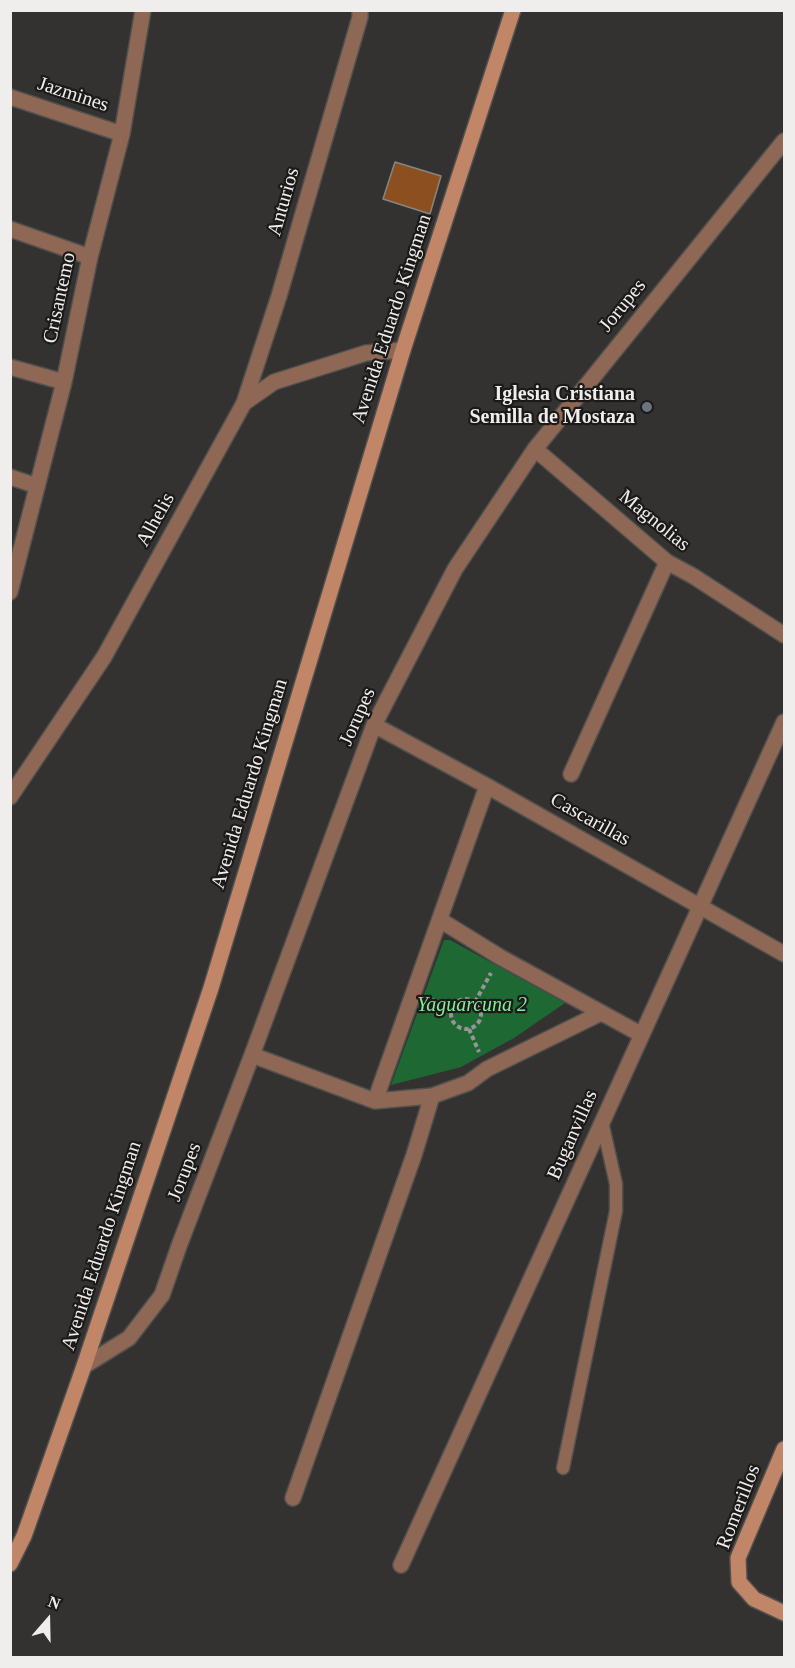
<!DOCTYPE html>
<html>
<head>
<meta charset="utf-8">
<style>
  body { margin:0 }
  #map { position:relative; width:795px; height:1668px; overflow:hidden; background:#343230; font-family:"Times New Roman",serif }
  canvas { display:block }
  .frame { position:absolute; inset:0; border:12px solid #efeeed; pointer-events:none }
  .north { position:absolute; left:18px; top:1590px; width:60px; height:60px; -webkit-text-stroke:4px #1b1a19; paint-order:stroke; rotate:20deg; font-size:16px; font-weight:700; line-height:24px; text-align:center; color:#efeeed }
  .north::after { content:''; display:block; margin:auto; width:21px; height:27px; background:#efeeed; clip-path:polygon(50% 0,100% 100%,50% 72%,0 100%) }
</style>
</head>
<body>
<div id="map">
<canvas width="795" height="1668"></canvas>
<div class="frame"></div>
<div class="north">N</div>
</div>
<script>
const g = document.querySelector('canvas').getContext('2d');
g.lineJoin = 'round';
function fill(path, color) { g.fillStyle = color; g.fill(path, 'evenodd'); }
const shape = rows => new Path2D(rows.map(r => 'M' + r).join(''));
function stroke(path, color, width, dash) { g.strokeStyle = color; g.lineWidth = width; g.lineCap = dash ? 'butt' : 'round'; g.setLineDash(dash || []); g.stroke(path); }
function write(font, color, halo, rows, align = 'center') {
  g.font = font + ' "Times New Roman",serif'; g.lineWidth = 4.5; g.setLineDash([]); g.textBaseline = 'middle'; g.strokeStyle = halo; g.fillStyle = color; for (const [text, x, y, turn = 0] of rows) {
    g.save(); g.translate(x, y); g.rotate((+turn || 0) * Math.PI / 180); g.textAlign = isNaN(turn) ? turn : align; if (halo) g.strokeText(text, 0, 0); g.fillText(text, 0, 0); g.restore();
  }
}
fill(shape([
  [444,940,450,940,565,1003,514,1038,461,1067,391,1085]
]), '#1e6834');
const building = shape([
  [395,162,441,176,430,214,383,199,395,162]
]);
fill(building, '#8c5020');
stroke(building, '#878583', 1.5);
const lane = shape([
  [563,1468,616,1211,616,1184,602,1122]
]);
const street = shape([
  [10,97,122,134],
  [10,229,90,257],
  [10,367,64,382],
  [244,403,279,296,360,17,360,10],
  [535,449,667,562,693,576,784,635],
  [10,477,37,486],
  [10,592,64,382,90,257,122,134,143,10],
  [374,725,487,786,784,954],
  [571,774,667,562],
  [10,797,104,657,244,403,274,382,366,353,403,350],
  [440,920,500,957,642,1035],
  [252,1055,375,1101,432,1096,468,1083,487,1069,601,1013],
  [375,1101,487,786],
  [84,1366,129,1338,162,1295,179,1246,252,1055,374,725,455,569,535,449,784,141],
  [293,1498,414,1155,432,1096],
  [401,1565,784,722]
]);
const secondary = shape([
  [784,1449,738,1558,739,1582,754,1599,784,1613],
  [10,1564,24,1536,84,1366,211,988,403,350,513,10]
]);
stroke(lane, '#52504e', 15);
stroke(street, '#52504e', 18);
stroke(secondary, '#52504e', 18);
stroke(shape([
  '451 1014a15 15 0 1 1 30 0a15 15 0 1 1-30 0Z',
  [432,1000,453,1007],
  [475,1002,491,973],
  [469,1029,479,1052]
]), '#989695', 4, [4.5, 3]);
stroke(lane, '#8e6855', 12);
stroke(street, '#8e6855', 15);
stroke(secondary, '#c18567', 15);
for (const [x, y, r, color] of [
  [647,407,6,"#6b7280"]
]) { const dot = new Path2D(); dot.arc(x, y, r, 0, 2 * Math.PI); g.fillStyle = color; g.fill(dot); stroke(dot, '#1b1a19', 2); }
write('20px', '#efeeed', '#1b1a19', [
  ["Jazmines",73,95,18],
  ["Anturios",284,202,-74],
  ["Crisantemo",60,298,-78],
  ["Jorupes",623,306,-51],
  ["Avenida Eduardo Kingman",392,319,-72],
  ["Alhelis",156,520,-61],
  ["Magnolias",654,521,39],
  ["Jorupes",358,717,-66],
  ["Avenida Eduardo Kingman",250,784,-73],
  ["Cascarillas",590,820,29],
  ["Buganvillas",573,1135,-66],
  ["Jorupes",185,1172,-69],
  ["Avenida Eduardo Kingman",102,1246,-72],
  ["Romerillos",739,1507,-69]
]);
write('bold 20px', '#efeeed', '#1b1a19', [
  ["Iglesia Cristiana",635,395],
  ["Semilla de Mostaza",635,418]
], 'right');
write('italic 20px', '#81ee99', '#1b1a19', [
  ["Yaguarcuna 2",472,1006]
]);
</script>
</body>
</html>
